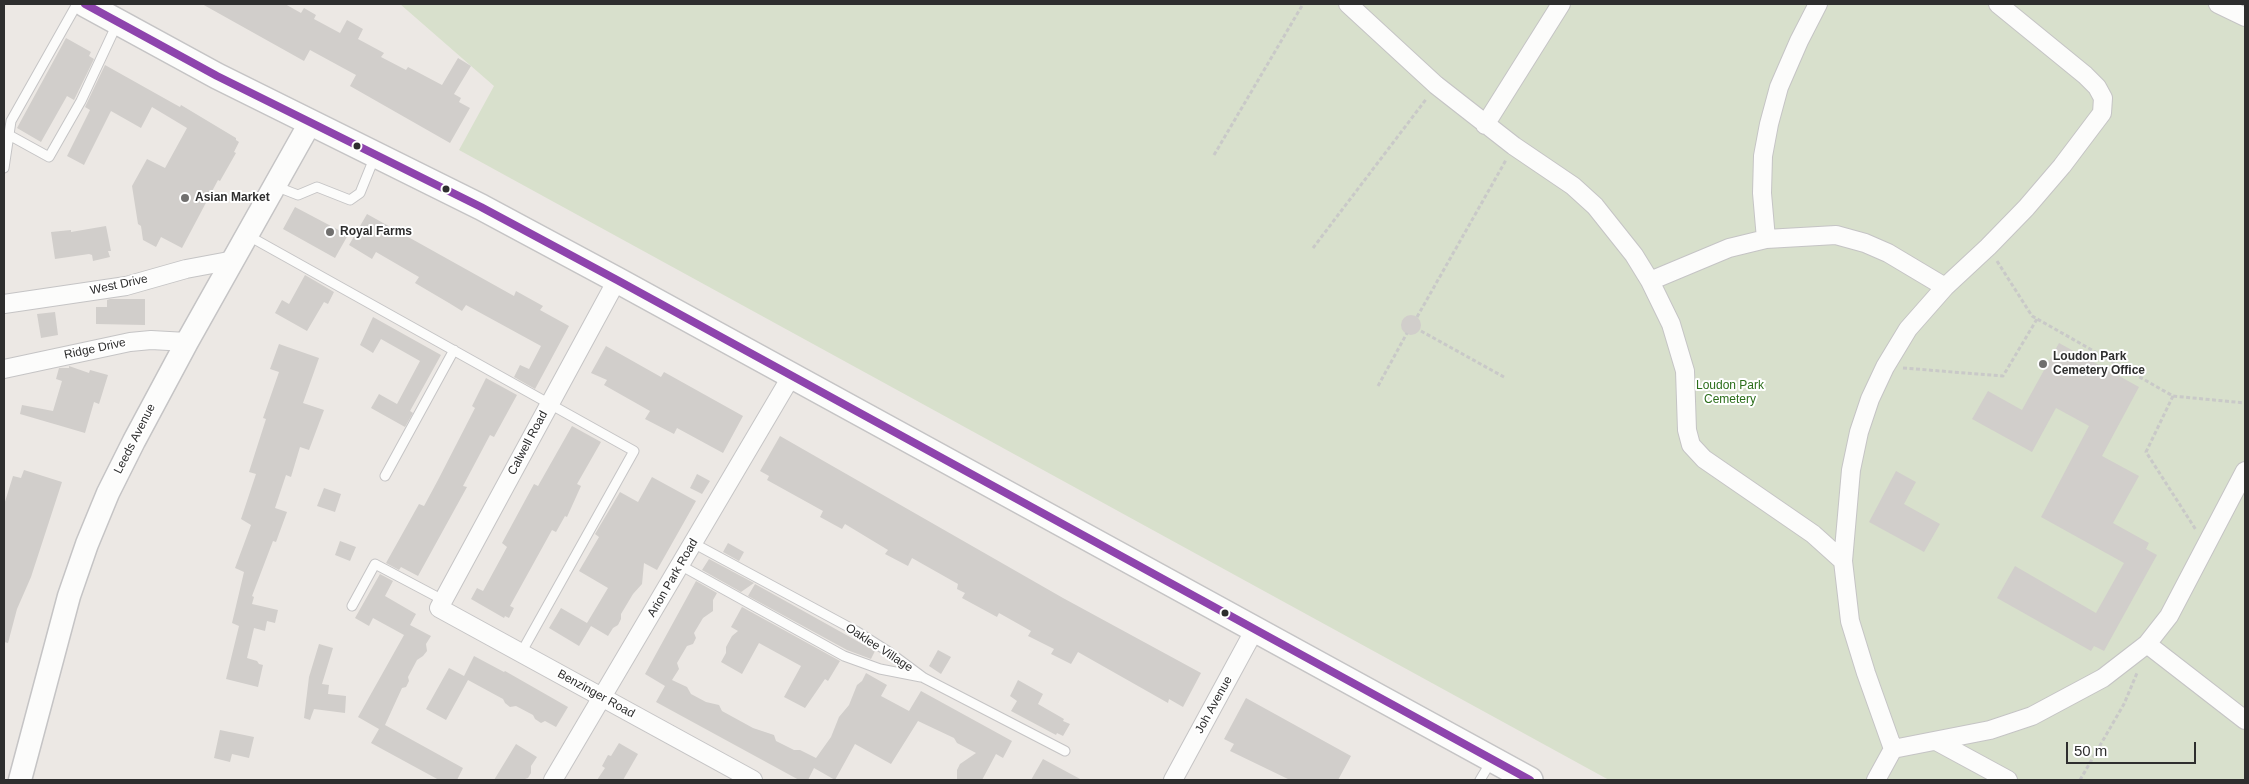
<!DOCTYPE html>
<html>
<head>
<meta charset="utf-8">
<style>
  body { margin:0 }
  #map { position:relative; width:2249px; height:784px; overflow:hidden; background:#ece8e4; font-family:Helvetica,sans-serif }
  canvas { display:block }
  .frame { position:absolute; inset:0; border:5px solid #2e2e2e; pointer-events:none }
  .scale { position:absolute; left:2066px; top:742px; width:130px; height:22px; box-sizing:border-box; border:2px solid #2e2e2e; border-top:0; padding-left:6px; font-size:15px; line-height:18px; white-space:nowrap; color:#2e2e2e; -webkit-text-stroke:4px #fff; paint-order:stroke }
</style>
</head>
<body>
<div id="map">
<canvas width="2249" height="784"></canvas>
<div class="frame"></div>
<div class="scale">50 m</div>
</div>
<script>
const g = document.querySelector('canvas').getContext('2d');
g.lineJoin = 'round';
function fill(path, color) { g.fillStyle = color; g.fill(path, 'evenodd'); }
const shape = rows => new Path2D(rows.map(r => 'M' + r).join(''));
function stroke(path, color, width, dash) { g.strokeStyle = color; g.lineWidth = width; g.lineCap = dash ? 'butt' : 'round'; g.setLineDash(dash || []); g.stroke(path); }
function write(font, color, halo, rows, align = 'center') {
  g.font = font + ' Helvetica,sans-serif'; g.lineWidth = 4; g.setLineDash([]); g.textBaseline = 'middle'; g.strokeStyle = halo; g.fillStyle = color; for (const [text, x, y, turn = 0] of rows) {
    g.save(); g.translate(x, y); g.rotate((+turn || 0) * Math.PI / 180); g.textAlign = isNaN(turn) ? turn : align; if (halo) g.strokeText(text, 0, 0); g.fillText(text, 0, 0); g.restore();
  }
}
fill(shape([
  [400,4,2245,4,2245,780,1609,780,459,150,494,86]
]), '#d8e0cc');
fill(shape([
  [202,4,285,4,301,13,304,8,316,15,314,19,340,33,347,20,363,29,358,39,384,53,381,57,406,70,408,67,442,85,458,58,471,66,454,94,461,98,459,102,470,108,450,143,350,86,356,75,310,50,304,61],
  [66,38,91,52,89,56,94,59,74,100,67,96,41,142,17,128],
  [105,65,171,102,180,107,181,105,236,138,236,140,239,142,234,152,236,153,220,181,218,180,182,248,161,237,156,247,143,240,141,226,138,224,132,186,147,159,165,168,187,128,152,107,141,128,111,111,84,165,67,156,90,110,85,107],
  [295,207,348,235,335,258,283,229],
  [367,214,514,296,516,291,543,306,540,310,569,326,535,389,514,377,520,365,529,369,541,346,466,305,462,311,449,303,415,283,419,277,376,252,372,259,349,245],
  [106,226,111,251,108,251,110,257,93,261,92,255,89,254,55,259,51,232,71,230,71,232],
  [305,275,334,292,328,304,324,302,307,331,275,313,282,300,289,304],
  [110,299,145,299,145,325,96,324,96,307,107,307,107,300],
  [55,312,58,335,41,338,37,314],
  '1401 325a10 10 0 1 1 20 0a10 10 0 1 1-20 0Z',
  [373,317,441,355,410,411,413,413,405,427,371,408,379,394,397,404,420,361,381,339,373,353,360,345],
  [2059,343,2139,387,2102,456,2139,476,2113,523,2149,543,2146,549,2157,555,2104,651,2094,646,2091,651,1997,598,2015,566,2096,613,2124,563,2041,517,2089,426,2056,408,2032,452,1972,419,1988,391,2022,410],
  [279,344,319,358,303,403,324,410,309,450,300,447,291,477,286,475,275,508,287,512,276,542,273,541,252,596,254,597,252,604,278,610,275,623,267,621,265,631,254,628,247,658,257,661,259,664,263,665,258,687,226,679,239,626,232,623,244,572,235,568,251,525,241,519,256,474,249,472,266,419,263,418,279,372,270,369],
  [606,346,661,377,664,372,743,416,723,453,677,428,674,434,645,419,650,411,604,385,607,380,591,373],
  [69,366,89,373,90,370,108,375,99,404,94,402,85,433,20,414,22,405,53,411,62,381,56,379,59,368,69,368],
  [486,378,517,395,494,437,490,435,463,486,467,487,418,576,401,567,399,570,386,563,419,504,424,506,438,480,475,408,472,406],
  [572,426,601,442,577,484,581,486,567,517,565,516,556,532,552,530,510,606,514,608,509,618,505,616,504,618,471,599,477,588,483,591,507,547,502,543,534,484,538,486],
  [780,436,1063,598,1201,673,1183,707,1169,699,1168,703,1078,652,1071,664,1051,654,1054,649,1028,636,1031,631,999,613,997,617,962,598,965,593,957,589,958,584,912,558,908,566,885,554,888,550,845,524,842,529,820,517,823,511,767,480,769,476,760,471],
  [24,470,62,482,31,577,17,609,8,643,4,642,4,505,13,476,21,478],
  [1896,471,1916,482,1904,504,1940,524,1924,552,1869,522],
  [697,474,710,481,702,494,690,488],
  [652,477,696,501,657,570,644,563,642,584,633,594,621,614,621,619,618,625,613,628,608,636,591,626,579,646,549,628,561,608,587,623,608,588,579,571,599,537,595,534,620,492,638,502],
  [324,488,341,494,335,512,317,506],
  [340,541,356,547,350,561,335,555],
  [728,543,744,552,739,561,723,552],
  [709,559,754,583,741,592,702,570],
  [380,574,393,581,385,596,416,614,410,625,431,636,426,644,427,651,423,656,417,660,408,677,409,681,406,687,402,688,385,725,463,768,457,780,439,780,371,743,379,729,358,717,404,635,373,618,369,626,355,618],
  [696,581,717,593,713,600,713,611,703,618,694,633,696,638,693,644,687,646,677,663,679,669,672,680,687,687,691,694,706,702,719,705,722,711,753,728,774,735,776,741,794,750,800,750,816,758,831,737,839,717,849,705,857,685,862,681,866,673,887,685,881,696,909,711,921,691,1012,741,1003,758,996,754,982,780,957,780,957,770,960,764,976,753,957,743,954,738,918,721,891,764,855,744,835,780,814,768,808,780,799,780,656,702,665,686,645,674],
  [755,584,875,651,871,659,847,650,748,596],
  [742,607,840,661,828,681,825,679,805,708,784,697,801,666,759,643,742,674,721,662,726,653,726,647,732,636,738,631,731,627],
  [319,644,333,648,322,684,329,685,328,694,346,696,345,713,314,709,310,720,304,718,309,677],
  [938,650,951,657,941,674,929,666],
  [474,656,504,672,505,671,568,707,556,727,545,721,541,723,535,719,533,715,516,706,510,707,505,703,503,699,468,680,446,720,426,709,449,668,464,676],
  [1018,680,1043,694,1038,704,1064,719,1063,721,1070,724,1063,736,1057,733,1056,735,1011,711,1017,701,1010,696],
  [1246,698,1351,756,1338,780,1290,780,1230,751,1234,744,1224,739],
  [220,730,254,737,249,758,232,754,230,762,214,758],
  [619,743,638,754,623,780,597,780,605,768,602,766,608,755,611,756],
  [516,744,537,757,531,766,531,773,528,778,522,780,494,780],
  [1043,759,1082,780,1031,780]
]), '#d1cecb');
const service = shape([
  [9,135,49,157,81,101,117,24],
  [4,168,11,121,77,4],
  [275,186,298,195,317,187,350,200,360,193,375,156],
  [247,235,634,451,521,653],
  [385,476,454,350],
  [693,543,856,631,889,652,924,678,1065,751],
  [680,565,844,656,880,669,921,677],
  [352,606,375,564,443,600],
  [1480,780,1492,760]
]);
const minor = shape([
  [1348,4,1436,85,1514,146,1573,186,1595,206,1634,255,1650,281,1671,324,1685,371,1687,430,1691,445,1704,459,1813,534,1843,561],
  [2218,4,2245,17],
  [1485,125,1561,4],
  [1766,239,1762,193,1763,156,1769,124,1779,87,1799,41,1818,4],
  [617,280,439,608,753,780],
  [1650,281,1729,248,1766,239,1836,235,1865,243,1888,253,1945,287],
  [4,304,126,286,186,269,234,260],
  [4,369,130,342,151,340,187,342],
  [2147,644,2245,720],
  [1938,742,2008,780],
  [1893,749,1990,730,2032,716,2103,678,2147,644,2169,616,2245,471],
  [553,780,792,375],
  [1173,780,1255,629],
  [1876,780,1893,749,1866,673,1850,621,1843,561,1851,470,1859,432,1870,399,1885,367,1908,329,1945,287,1988,247,2026,208,2062,166,2102,113,2103,98,2097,87,2085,75,1998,4]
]);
const tertiary = shape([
  [20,780,69,596,87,544,108,493,134,441,187,342,310,123]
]);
const secondary = shape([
  [85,4,217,76,481,207,617,280,1530,780]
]);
stroke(service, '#c5c4c5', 11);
stroke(minor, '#c5c4c5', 20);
stroke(tertiary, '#c5c4c5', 25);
stroke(secondary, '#c5c4c5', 28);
stroke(shape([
  [1214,155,1303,4],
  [1313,248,1427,98],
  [1997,261,2032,316,2173,396,2245,403],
  [1417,317,1506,160],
  [1421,331,1504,377],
  [1903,368,2003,376,2037,319],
  [1378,386,1407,333],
  [2173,396,2146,452,2196,530],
  [2080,780,2124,704,2137,673]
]), '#c9c9c8', 3, [4, 2.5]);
stroke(service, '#fcfcfb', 9);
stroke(minor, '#fcfcfb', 18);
stroke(tertiary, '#fcfcfb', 22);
stroke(secondary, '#fcfcfb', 25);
stroke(shape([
  [85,4,217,76,481,207,617,280,1530,780]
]), '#8e44ad', 8);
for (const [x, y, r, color] of [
  [357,146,4.5,"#2e2e2e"],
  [446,189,4.5,"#2e2e2e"],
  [185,198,5,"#706f6e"],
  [330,232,5,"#706f6e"],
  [2043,364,5,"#706f6e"],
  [1225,613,4.5,"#2e2e2e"]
]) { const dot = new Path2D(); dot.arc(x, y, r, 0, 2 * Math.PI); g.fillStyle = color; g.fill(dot); stroke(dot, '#fff', 2); }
write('bold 12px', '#2e2e2e', '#fff', [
  ["Asian Market",195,198],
  ["Royal Farms",340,232],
  ["Loudon Park",2053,357],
  ["Cemetery Office",2053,371]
], 'left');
write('12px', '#2e2e2e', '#fff', [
  ["West Drive",119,285,-12],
  ["Ridge Drive",95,349,-12],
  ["Leeds Avenue",135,439,-63],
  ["Calwell Road",528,443,-62],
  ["Arion Park Road",673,578,-60],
  ["Oaklee Village",879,648,33],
  ["Benzinger Road",596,694,29],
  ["Joh Avenue",1214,705,-61]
]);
write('12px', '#2c6e1b', '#fff', [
  ["Loudon Park",1730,386],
  ["Cemetery",1730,400]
]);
</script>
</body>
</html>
